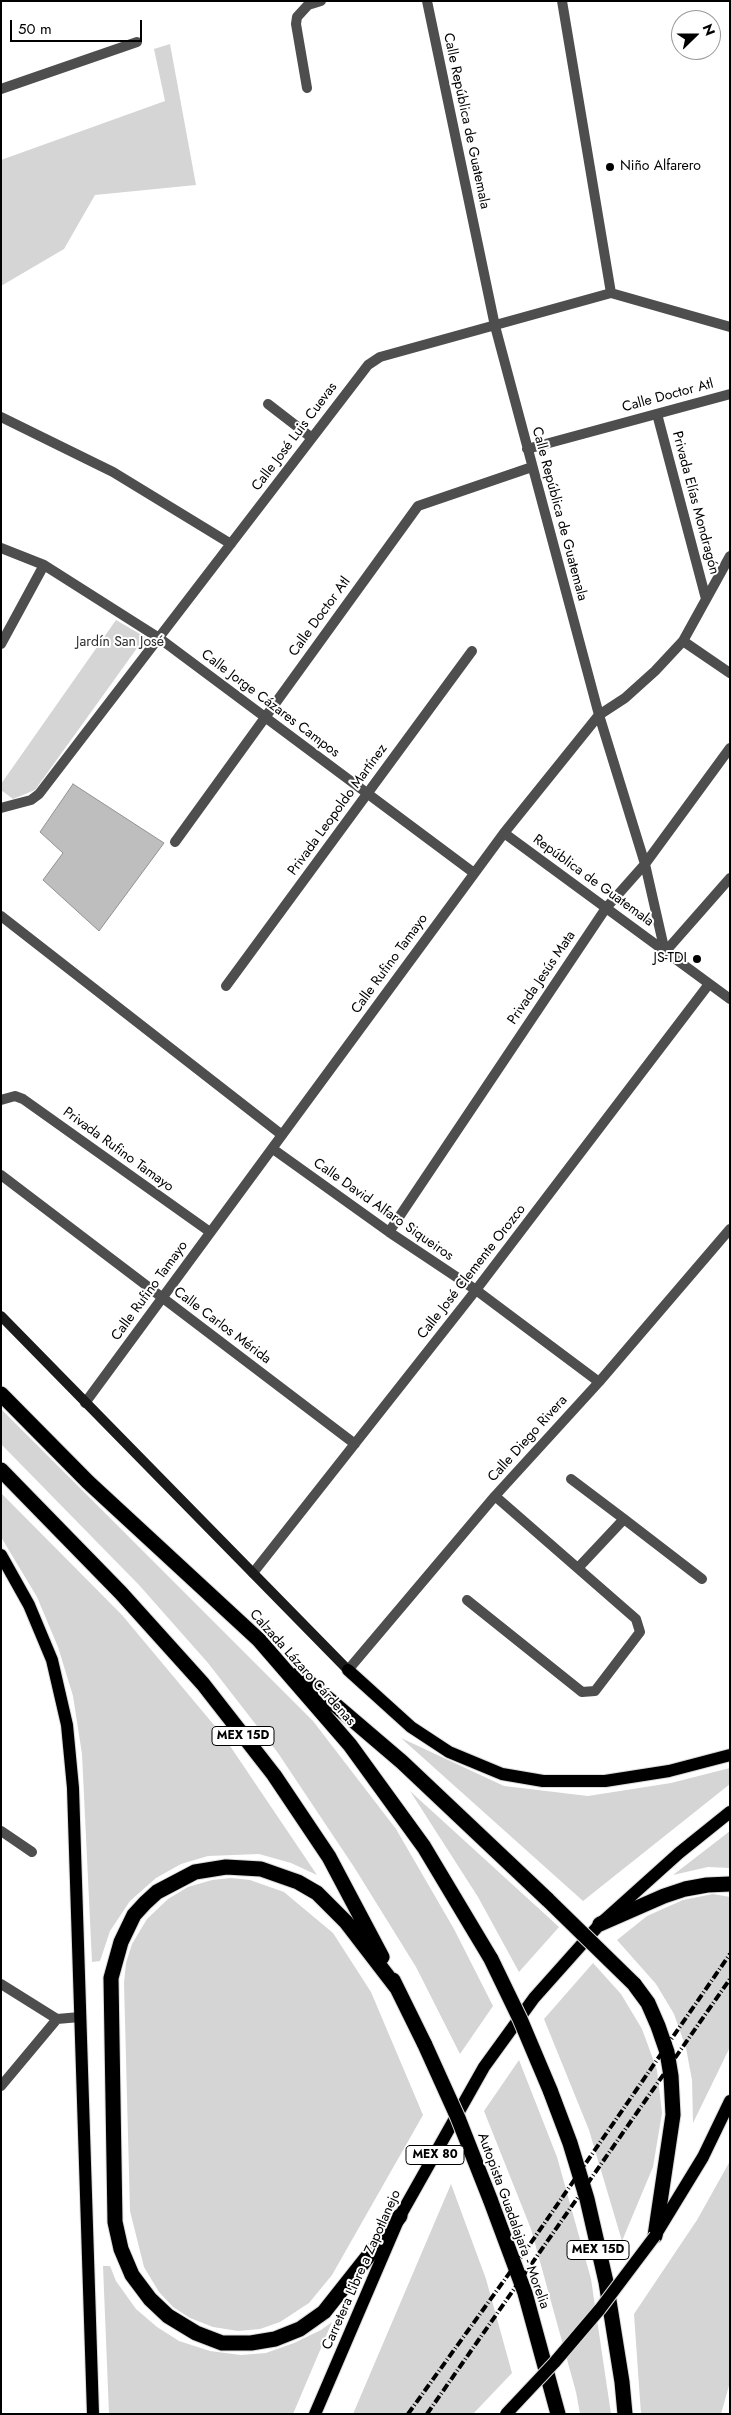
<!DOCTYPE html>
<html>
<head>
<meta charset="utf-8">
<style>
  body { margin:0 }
  #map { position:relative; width:731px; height:2415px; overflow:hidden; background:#fff; font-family:Jost,sans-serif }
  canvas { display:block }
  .frame { position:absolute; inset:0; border:2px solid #000; pointer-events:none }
  .north { position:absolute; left:671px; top:10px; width:50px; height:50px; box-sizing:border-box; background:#fff; border:1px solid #999; border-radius:50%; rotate:68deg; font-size:14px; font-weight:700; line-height:20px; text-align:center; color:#000 }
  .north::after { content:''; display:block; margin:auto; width:18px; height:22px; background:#000; clip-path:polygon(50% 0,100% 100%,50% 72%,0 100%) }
  .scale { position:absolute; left:10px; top:20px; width:132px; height:22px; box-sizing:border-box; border:2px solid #000; border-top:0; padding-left:6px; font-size:15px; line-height:18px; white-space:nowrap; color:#000; -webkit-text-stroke:4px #fff; paint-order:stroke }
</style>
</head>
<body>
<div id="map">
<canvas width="731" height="2415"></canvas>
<div class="frame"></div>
<div class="north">N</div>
<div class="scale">50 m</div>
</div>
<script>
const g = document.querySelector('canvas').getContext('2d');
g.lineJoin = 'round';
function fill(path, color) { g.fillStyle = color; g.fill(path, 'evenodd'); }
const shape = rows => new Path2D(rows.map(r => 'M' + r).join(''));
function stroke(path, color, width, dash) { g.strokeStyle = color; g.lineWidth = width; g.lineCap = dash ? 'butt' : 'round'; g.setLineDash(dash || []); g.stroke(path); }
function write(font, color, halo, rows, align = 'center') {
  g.font = font + ' Jost,sans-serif'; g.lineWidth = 4; g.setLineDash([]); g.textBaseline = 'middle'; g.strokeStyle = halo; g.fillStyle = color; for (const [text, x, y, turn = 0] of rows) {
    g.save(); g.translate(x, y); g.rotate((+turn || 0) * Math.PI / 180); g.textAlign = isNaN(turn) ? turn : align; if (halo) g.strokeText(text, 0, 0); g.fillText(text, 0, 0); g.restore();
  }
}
fill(shape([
  [170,44,196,185,95,195,64,249,1,286,1,160,165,101,154,49],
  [116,620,145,637,35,790,13,799,1,790,1,784],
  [1,1409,313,1721,396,1829,454,1929,493,2006,460,2054,416,1967,354,1867,278,1753,208,1663,139,1585,1,1444],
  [1,1493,122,1615,224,1737,317,1875,291,1863,259,1854,208,1856,181,1864,156,1878,130,1901,110,1931,100,1961,92,1962,82,1754,73,1696,58,1647,37,1597,1,1537],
  [401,1738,504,1786,588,1796,671,1783,730,1768,730,1784,583,1901],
  [410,1791,559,1927,519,1972,478,1897],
  [730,1831,730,1868,708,1867,673,1875],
  [231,1878,250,1880,284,1892,333,1933,371,1992,423,2115,332,2275,309,2303,280,2322,260,2329,238,2331,213,2327,190,2318,173,2307,159,2292,144,2267,130,2211,124,1983,126,1963,132,1944,147,1919,168,1899,188,1887,212,1880],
  [713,1894,730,1897,730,2047,693,2123,692,2080,686,2048,674,2014,656,1984,617,1940,647,1916,683,1900],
  [593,1963,621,1994,642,2029,657,2070,662,2113,653,2167,622,2241,589,2130,544,2019],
  [519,2060,557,2157,591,2279,611,2414,580,2414,576,2392,531,2229,484,2111],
  [730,2161,730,2382,721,2414,641,2414,634,2314,697,2220],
  [451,2184,486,2279,512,2373,473,2414,353,2414],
  [103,2266,110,2266,116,2281,136,2309,157,2327,179,2341,210,2351,241,2355,266,2353,294,2343,321,2330,332,2322,293,2414,109,2414]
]), '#d5d5d5');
const building = shape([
  [73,784,164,843,99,931,43,880,63,853,40,832,73,784]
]);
fill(building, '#bebebe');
stroke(building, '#929292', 1);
const primary = shape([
  [1,1555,29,1605,52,1660,67,1725,73,1788,93,2414],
  [348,1670,411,1727,449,1752,502,1774,543,1781,605,1781,669,1771,730,1755],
  [656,2234,703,2157,730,2101],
  [315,2414,400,2216,484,2067,534,1998,600,1924,679,1853,730,1812]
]);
const motorway = shape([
  [1,1394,88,1482,259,1640,350,1745,424,1847,491,1959],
  [1,1470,121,1593,203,1684,274,1775,329,1857,382,1957],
  [299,1674,402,1762,548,1900],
  [600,1924,664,1896,685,1889,707,1885,730,1884],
  [393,1980,425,2045],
  [634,1984,648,2003,658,2026,667,2052,671,2076,673,2115,655,2236],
  [396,1987,346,1922,317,1893,298,1882,261,1869,226,1867,195,1872,157,1892,145,1903,134,1915,121,1942,111,1978,115,2222,121,2249,132,2275,150,2299,168,2316,196,2333,222,2343,251,2343,275,2339,300,2329,324,2312,400,2216],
  [550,2090,570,2143,587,2199,606,2282,622,2382,625,2414],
  [490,2199,525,2293,558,2414]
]);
stroke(primary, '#dbdbdb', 14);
stroke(motorway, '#dbdbdb', 17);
stroke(shape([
  [427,1,495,326,599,715,645,864,665,952],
  [562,1,611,293],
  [307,88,296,24,297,17,308,5,321,1],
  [1,89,137,42],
  [268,404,312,438],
  [657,414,706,599],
  [1,417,113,472,231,544],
  [527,449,730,394],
  [1,548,44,565,159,638,474,873],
  [683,641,730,673],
  [1,644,44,565],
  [1,808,31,800,39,794,368,365,380,357,611,293,730,327],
  [504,833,730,999],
  [175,842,418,506,532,467],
  [1,916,282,1135],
  [665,952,730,878],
  [226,986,472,651],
  [1,1100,15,1096,23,1099,210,1232],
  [273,1149,389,1232,476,1290,599,1382],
  [1,1175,355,1444],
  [389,1232,606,908,645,864,730,748],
  [85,1403,504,833,599,715,625,698,655,671,683,641,730,556],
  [571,1479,624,1519],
  [578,1568,624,1519,702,1579],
  [253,1573,476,1290,709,984],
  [467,1600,582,1692,595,1691,640,1632,636,1619,495,1496],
  [348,1670,495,1496,599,1382,730,1229],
  [1,1831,32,1852],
  [1,1984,57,2019],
  [1,2086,57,2019,80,2017]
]), '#4e4e4e', 10);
stroke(shape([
  [1,1316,348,1670]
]), '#1b1b1b', 10);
stroke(primary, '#000', 12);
stroke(motorway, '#000', 15);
stroke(shape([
  [408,2414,526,2250,730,1954],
  [427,2414,730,1979]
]), '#000', 4, [8, 2.5, 1, 2.5]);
const primaryBridge = shape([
  [506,2414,554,2363,600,2309,655,2236]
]);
const motorwayBridge = shape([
  [548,1900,634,1984],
  [491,1959,520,2019,550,2090],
  [425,2045,458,2118,490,2199]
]);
stroke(primaryBridge, '#dbdbdb', 14, []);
stroke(motorwayBridge, '#dbdbdb', 17, []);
stroke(primaryBridge, '#000', 12);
stroke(motorwayBridge, '#000', 15);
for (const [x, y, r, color] of [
  [610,167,5,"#000"],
  [697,959,5,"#000"]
]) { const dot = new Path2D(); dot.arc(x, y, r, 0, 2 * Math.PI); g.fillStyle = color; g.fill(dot); stroke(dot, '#fff', 2); }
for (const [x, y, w] of [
  [243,1736,62],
  [435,2155,58],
  [598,2250,62]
]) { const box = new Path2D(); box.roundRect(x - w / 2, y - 9.5, w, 19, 4); g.fillStyle = '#fff'; g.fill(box); stroke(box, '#000', 1); }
write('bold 12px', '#000', null, [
  ["MEX 15D",243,1736],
  ["MEX 80",435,2155],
  ["MEX 15D",598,2250]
]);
write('14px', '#000', '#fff', [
  ["Calle República de Guatemala",466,121,78],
  ["Calle Doctor Atl",668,396,-15],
  ["Calle José Luis Cuevas",295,437,-53],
  ["Privada Elías Mondragón",695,503,75],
  ["Calle República de Guatemala",559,514,75],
  ["Calle Doctor Atl",320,617,-54],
  ["Calle Jorge Cázares Campos",270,704,37],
  ["Privada Leopoldo Martínez",338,810,-54],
  ["República de Guatemala",593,881,36],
  ["Calle Rufino Tamayo",390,964,-54],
  ["Privada Jesús Mata",542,978,-56],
  ["Privada Rufino Tamayo",118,1150,36],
  ["Calle David Alfaro Siqueiros",383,1210,35],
  ["Calle José Clemente Orozco",472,1272,-52],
  ["Calle Rufino Tamayo",150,1291,-54],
  ["Calle Carlos Mérida",222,1326,37],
  ["Calle Diego Rivera",528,1439,-48],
  ["Calzada Lázaro Cárdenas",302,1668,48],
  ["Autopista Guadalajara - Morelia",513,2221,70],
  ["Carretera Libre a Zapotlanejo",362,2270,-66]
]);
write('14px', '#000', '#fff', [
  ["Niño Alfarero",620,167],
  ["JS-TDI",687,959,"right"]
], 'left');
write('14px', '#2c2c2c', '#fff', [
  ["Jardín San José",120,643]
]);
</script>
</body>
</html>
